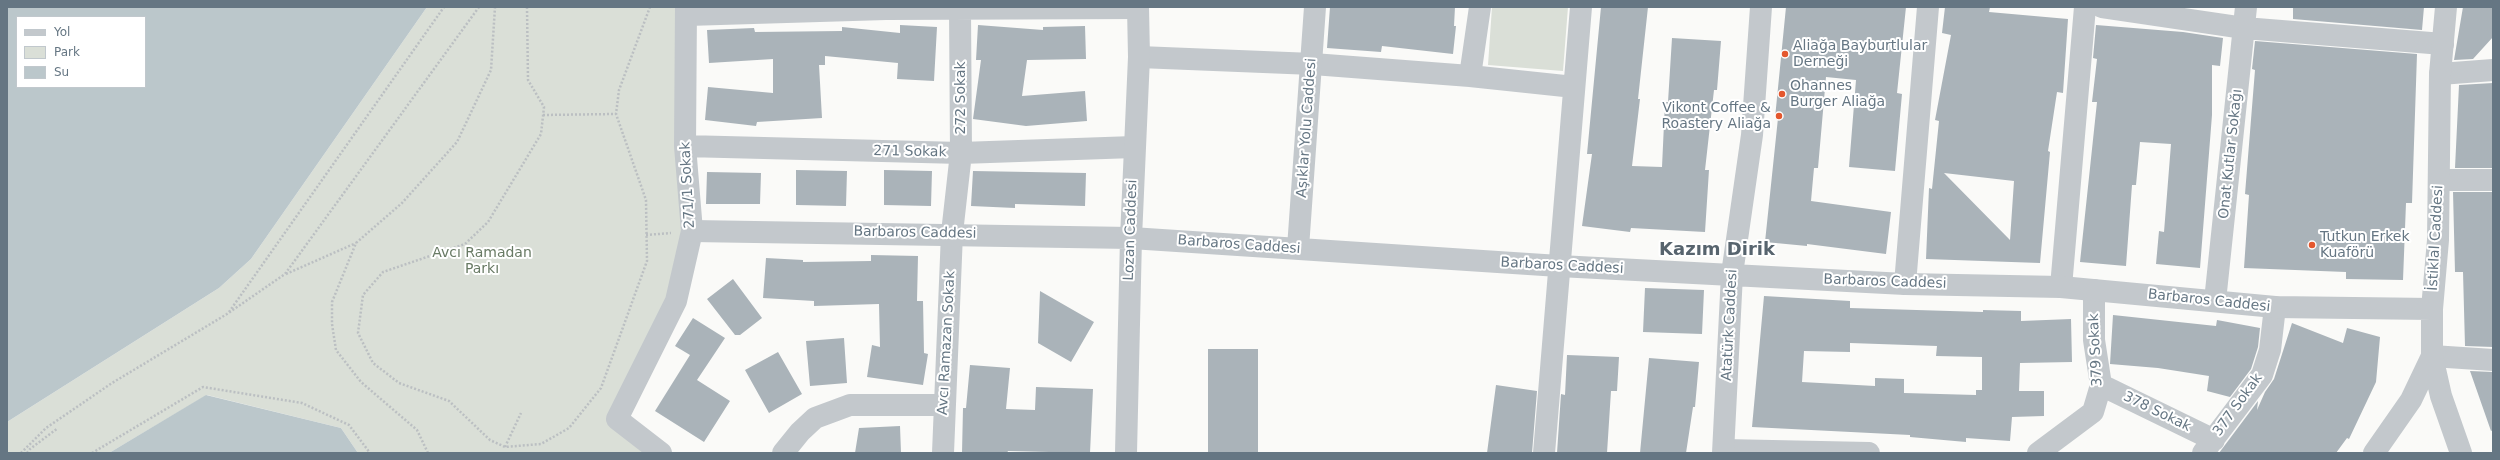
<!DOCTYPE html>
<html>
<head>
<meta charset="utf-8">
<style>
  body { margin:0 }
  #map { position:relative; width:2500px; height:460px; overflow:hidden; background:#fafaf8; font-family:"DejaVu Sans",sans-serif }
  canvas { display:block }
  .frame { position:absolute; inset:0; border:8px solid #657683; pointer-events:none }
  .legend { position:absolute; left:16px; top:16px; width:130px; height:72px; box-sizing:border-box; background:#fff; border:1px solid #c1c8cd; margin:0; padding:5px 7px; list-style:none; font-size:12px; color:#657683 }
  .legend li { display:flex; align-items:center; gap:8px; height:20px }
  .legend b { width:20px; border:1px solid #c1c8cd }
</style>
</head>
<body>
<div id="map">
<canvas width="2500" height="460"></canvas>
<div class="frame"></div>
<ul class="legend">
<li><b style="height:5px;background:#c3c8cc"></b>Yol</li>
<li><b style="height:11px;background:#dadfd7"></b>Park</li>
<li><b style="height:11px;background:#bbc7cb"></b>Su</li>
</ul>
</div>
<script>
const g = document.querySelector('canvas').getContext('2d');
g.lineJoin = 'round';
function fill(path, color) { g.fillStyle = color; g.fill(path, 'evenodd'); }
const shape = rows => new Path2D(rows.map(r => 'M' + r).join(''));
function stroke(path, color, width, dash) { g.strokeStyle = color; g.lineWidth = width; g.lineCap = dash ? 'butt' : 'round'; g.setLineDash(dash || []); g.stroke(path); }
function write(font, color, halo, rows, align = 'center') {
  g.font = font + ' "DejaVu Sans",sans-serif'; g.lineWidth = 4; g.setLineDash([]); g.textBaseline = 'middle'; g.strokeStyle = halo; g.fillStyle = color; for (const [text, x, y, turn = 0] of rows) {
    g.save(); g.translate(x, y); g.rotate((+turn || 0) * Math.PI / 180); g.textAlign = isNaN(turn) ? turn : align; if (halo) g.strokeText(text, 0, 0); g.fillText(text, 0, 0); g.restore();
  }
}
fill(shape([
  [427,7,686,7,692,231,676,301,617,419,661,453,358,453,341,428,207,395,109,453,7,453,7,422,219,288,251,259],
  [1492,7,1568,7,1563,71,1488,65]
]), '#dadfd7');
fill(shape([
  [7,7,427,7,251,259,219,288,7,422],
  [17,17,145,17,145,87,17,87],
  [206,395,341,428,358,453,109,453]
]), '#bbc7cb');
fill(shape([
  [1330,7,1455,7,1454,26,1456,26,1453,54,1382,46,1381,52,1327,48],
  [1601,7,1648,7,1638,99,1640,99,1632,166,1662,167,1665,102,1668,102,1672,38,1721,41,1717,90,1714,90,1705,170,1709,170,1705,232,1631,228,1630,232,1582,226,1592,154,1587,154],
  [1786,7,1906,7,1897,93,1902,94,1895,171,1849,167,1856,80,1826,77,1818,168,1814,168,1811,201,1891,212,1886,254,1807,244,1807,246,1765,242,1778,118,1775,118],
  [1945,7,1990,7,1989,12,2068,19,2063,93,2057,92,2048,151,2050,152,2040,263,1926,259,1929,188,1932,189,1939,121,1935,120,1951,35,1942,33],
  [1944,173,2014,181,2010,240],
  [2293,7,2424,7,2422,30,2293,19],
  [2463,7,2493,7,2493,37,2473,59,2454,60],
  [900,25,937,27,934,81,897,79,898,63,825,56,825,65,819,65,822,118,757,122,756,126,705,120,708,87,773,93,773,59,709,63,707,30,754,28,755,32,842,31,842,27,900,33],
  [978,25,1043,30,1043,27,1085,26,1086,59,1027,60,1022,96,1085,91,1087,121,1026,126,973,119,981,60,976,60],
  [2096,25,2183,32,2223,38,2220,66,2212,65,2212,115,2200,268,2156,264,2159,231,2164,232,2171,144,2140,142,2136,185,2132,185,2126,266,2080,262,2097,102,2092,102,2097,59,2093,58],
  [2255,41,2417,54,2412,203,2406,203,2403,280,2346,279,2346,272,2244,268,2249,195,2245,194,2255,70,2252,69],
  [2493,83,2493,168,2455,168,2459,85],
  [796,170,847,171,846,206,796,205],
  [884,170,932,171,931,206,884,205],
  [973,171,1086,173,1085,206,1015,204,1015,208,971,206],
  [707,172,761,173,760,204,706,204],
  [2453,192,2493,192,2493,347,2465,346,2463,272,2455,272],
  [871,255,918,256,917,301,923,301,924,353,928,354,923,385,867,377,872,345,880,347,879,304,814,306,814,301,763,298,766,258,803,260,803,262,871,261],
  [733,279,762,318,740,335,735,335,707,299],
  [1645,288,1704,290,1702,334,1643,332],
  [1040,291,1094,322,1071,362,1038,343],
  [1764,296,1850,301,1850,308,1983,312,1983,310,2021,311,2021,321,2071,319,2072,362,2020,363,2019,391,2044,391,2044,416,2012,417,2010,441,1966,438,1966,442,1910,437,1910,435,1752,427],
  [1850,343,1937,346,1936,356,1982,357,1982,390,1976,390,1976,395,1904,393,1904,379,1875,378,1875,386,1802,382,1804,351,1850,352],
  [2113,315,2216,326,2217,320,2260,328,2258,347,2251,369,2230,397,2207,391,2209,376,2158,368,2110,364],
  [693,318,725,338,697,380,730,401,704,442,655,411,690,355,675,346],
  [2292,323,2343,343,2347,328,2380,337,2376,382,2349,439,2347,438,2336,453,2219,453,2258,401,2257,410,2265,392,2274,379],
  [844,338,847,383,810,386,806,341],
  [1208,349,1258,349,1258,453,1208,453],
  [778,352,802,394,769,413,745,370],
  [1567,355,1619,357,1617,391,1611,391,1607,453,1557,453,1561,394,1565,395],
  [1649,358,1699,362,1695,407,1693,407,1686,453,1640,453],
  [970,365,1010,368,1006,409,1035,410,1036,387,1093,389,1090,453,1008,451,1007,453,962,453,963,408,966,408],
  [2470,371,2493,372,2493,430,2491,431],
  [1496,385,1537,391,1532,453,1487,453],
  [900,426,901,453,855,453,859,428]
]), '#aab3b9');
stroke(shape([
  [527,7,528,80,544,107,541,134,488,222,465,244,383,272,363,295,358,333,373,363,399,383,449,401,490,440,505,447,541,444,569,428,601,388,647,261,646,200,616,114,619,90,650,7],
  [543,115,616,114],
  [646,235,671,233],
  [286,274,356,243],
  [229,312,444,7],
  [505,447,521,413],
  [21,453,46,428,112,383,227,314,285,274,479,7],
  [27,453,30,449,58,428],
  [92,453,203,387,302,403,349,425,370,453],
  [428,453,417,430,361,382,336,350,332,324,332,302,356,243,402,203,457,142,491,70,495,7]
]), '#bbbfc2', 2.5, [2, 2]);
stroke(shape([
  [2102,7,2244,28,2443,44],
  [687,15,886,9,1138,8],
  [1139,57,1313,64,1470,76,1574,87],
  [2440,74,2493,70],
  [1470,76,1480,7],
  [685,146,961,153,1134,147],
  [2440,180,2493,180],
  [1905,284,1928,7],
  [2061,287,2085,7],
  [2215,301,2246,7],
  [2432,356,2493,360],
  [2101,385,2214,440],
  [1724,450,1869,453],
  [661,453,617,419,676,301,692,231,685,146,686,7],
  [783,453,800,432,815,418,850,405,944,405],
  [943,453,952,233,961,153,960,9],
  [1544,453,1581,7],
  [2038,453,2093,412,2101,385,2094,340,2094,290],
  [2203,453,2262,375,2270,350,2275,307]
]), '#c3c8cc', 22);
stroke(shape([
  [692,231,1131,238,1559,266,1905,284,2061,287,2275,307,2432,309],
  [1298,248,1315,7],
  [2432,356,2441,396,2461,453],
  [1126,453,1131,238,1139,57,1138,7],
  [1723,453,1732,274,1752,135,1761,7],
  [2374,453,2411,400,2432,356,2432,309,2438,240,2440,74,2446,7]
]), '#c3c8cc', 22);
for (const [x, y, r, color] of [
  [1785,54,4,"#e4572e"],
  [1782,94,4,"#e4572e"],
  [1779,116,4,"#e4572e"],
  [2312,245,4,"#e4572e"]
]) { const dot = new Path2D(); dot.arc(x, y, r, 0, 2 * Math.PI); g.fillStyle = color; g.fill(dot); stroke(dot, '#fff', 1.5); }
write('14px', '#657683', '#fff', [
  ["Aliağa Bayburtlular",1793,46],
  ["Derneği",1793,62],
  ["Ohannes",1790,86],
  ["Burger Aliağa",1790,102],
  ["Vikont Coffee &",1771,108,"right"],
  ["Roastery Aliağa",1771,124,"right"],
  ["Tutkun Erkek",2320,237],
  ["Kuaförü",2320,253]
], 'left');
write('14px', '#657683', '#fff', [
  ["272 Sokak",961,98,-90],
  ["Aşıklar Yolu Caddesi",1307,128,-86],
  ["271 Sokak",910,152,1],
  ["Onat Kutlar Sokağı",2231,154,-84],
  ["271/1 Sokak",688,185,-93],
  ["Lozan Caddesi",1131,230,-88],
  ["Barbaros Caddesi",915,233,1],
  ["İstiklal Caddesi",2436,238,-87],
  ["Barbaros Caddesi",1239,245,4],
  ["Barbaros Caddesi",1562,266,3],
  ["Barbaros Caddesi",1885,282,2],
  ["Barbaros Caddesi",2209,301,6],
  ["Atatürk Caddesi",1730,325,-87],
  ["Avcı Ramazan Sokak",947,343,-87],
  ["379 Sokak",2096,350,-93],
  ["377 Sokak",2238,405,-54],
  ["378 Sokak",2157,412,26]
]);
write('14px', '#687a64', '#fff', [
  ["Avcı Ramadan",482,253],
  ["Parkı",482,269]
]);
write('bold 18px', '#57646e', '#fff', [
  ["Kazım Dirik",1717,250]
]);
</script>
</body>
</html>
